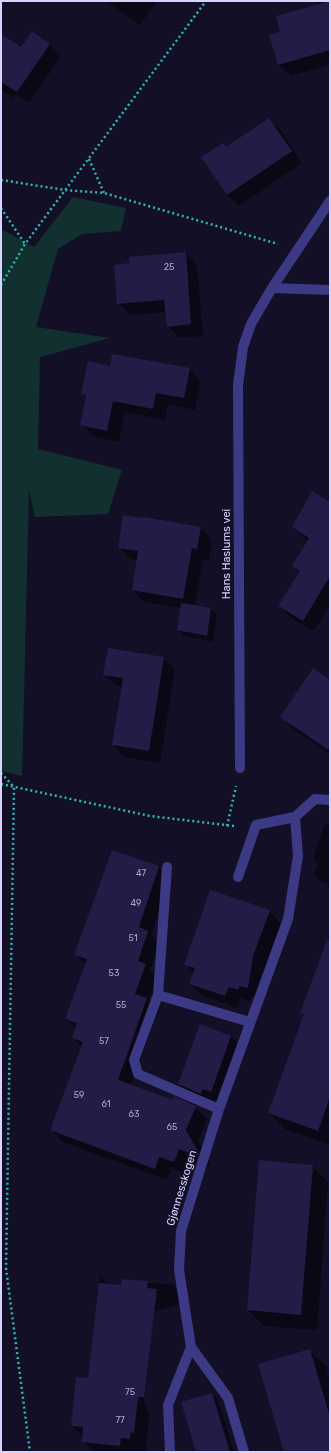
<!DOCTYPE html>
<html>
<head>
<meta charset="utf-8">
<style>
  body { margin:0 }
  #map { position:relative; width:331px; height:1453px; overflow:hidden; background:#130f26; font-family:Rubik,sans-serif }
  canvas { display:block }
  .frame { position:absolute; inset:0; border:2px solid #d9d4ff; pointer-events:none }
</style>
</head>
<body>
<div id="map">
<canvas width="331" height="1453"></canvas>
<div class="frame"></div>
</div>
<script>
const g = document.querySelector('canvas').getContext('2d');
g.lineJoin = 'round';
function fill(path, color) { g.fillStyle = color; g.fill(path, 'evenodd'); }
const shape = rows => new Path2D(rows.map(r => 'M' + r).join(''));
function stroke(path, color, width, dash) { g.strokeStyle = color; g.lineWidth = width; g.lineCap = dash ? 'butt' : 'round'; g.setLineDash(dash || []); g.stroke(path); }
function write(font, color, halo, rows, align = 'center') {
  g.font = font + ' Rubik,sans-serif'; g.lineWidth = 3; g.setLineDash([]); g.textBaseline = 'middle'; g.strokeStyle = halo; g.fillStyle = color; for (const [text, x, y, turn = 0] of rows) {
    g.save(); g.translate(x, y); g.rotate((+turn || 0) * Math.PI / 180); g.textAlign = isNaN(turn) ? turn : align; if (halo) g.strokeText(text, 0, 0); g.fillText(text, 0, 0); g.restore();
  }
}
fill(shape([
  [73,197,126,208,121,231,82,234,58,249,36,327,110,338,40,357,38,449,122,470,108,514,35,517,29,491,22,776,1,771,1,229,34,247]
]), '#12302f');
fill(shape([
  [107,1,157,1,140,25],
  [317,1,330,1,330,65,291,76,279,65,281,32,318,5],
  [32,32,50,45,61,56,29,103,16,94,13,98,1,90,1,35,21,49],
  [269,119,281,131,302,163,239,206,227,194,227,148],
  [185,253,197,265,203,336,179,338,168,326,166,312,130,315,118,303,130,264],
  [189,369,201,381,195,410,168,404,165,420,125,412,119,442,93,436,82,424,87,398,83,394],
  [330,504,330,604,314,631,290,617,279,606,300,572,294,566,309,541,304,538,293,527],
  [201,528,212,540,209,560,203,559,195,606,211,609,217,615,213,642,184,636,178,630,181,608,144,602,133,590,138,560,130,559,119,547],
  [163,658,175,669,160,763,125,757,113,745,123,687,116,686,104,674],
  [330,681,330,754,293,729,282,717],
  [325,823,330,825,330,885,321,882,314,875,318,864,313,858],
  [158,867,170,879,151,935,160,943,150,970,157,977,149,1000,158,1010,131,1086,173,1101,195,1107,207,1119,198,1142,210,1165,209,1167,191,1160,186,1174,171,1168,167,1180,63,1142,52,1130,82,1047,73,1038,76,1028,66,1018,86,965,75,955],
  [269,911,281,923,265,968,259,999,252,997,250,1001,240,998,237,1008,202,995,190,984,194,973,185,964],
  [330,935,330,1145,285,1129,269,1112,304,1015,302,1013],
  [200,1026,231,1037,242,1048,223,1103,215,1100,213,1105,191,1096,179,1084],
  [260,1162,312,1166,328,1182,317,1330,264,1326,248,1310],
  [100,1276,109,1285,122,1286,123,1280,174,1285,186,1297,187,1302,121,1321,149,1417,145,1452,94,1452,83,1441,83,1437,72,1426,89,1380],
  [309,1350,326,1366,330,1381,330,1452,285,1452],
  [212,1394,218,1400,234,1452,197,1452]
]), '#0007');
fill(shape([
  [330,1,330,50,278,65,269,35,280,32,276,16],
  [32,31,50,44,17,92,1,82,1,34,21,47],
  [269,118,292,151,227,195,201,157,223,143,226,147],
  [186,252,191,324,167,327,164,300,117,304,114,265,129,263,129,257],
  [112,354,190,368,184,398,156,393,153,409,113,401,107,431,80,425,86,396,81,394,88,361,110,366],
  [312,491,330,502,330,576,303,621,278,606,300,571,292,566,309,538,292,527],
  [123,515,144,518,144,517,201,527,197,549,192,548,183,599,132,590,138,551,118,548],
  [181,603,211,608,207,636,177,630],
  [108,648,164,657,149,751,112,745,123,678,103,675],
  [313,668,330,680,330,751,280,717],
  [112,850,159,866,139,927,148,931,138,961,146,964,135,994,147,998,118,1080,173,1100,174,1096,196,1106,186,1130,199,1153,198,1156,179,1149,174,1162,159,1157,155,1169,50,1130,83,1042,72,1038,77,1023,65,1019,87,959,74,955],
  [210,890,270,910,253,956,248,988,240,986,238,990,229,987,225,996,189,984,195,968,184,965],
  [327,940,330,940,330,1097,318,1131,268,1113,304,1014,300,1013],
  [200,1024,231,1036,211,1092,203,1089,201,1094,178,1084],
  [259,1160,313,1165,301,1315,247,1310],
  [122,1279,148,1281,147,1288,157,1289,144,1397,138,1397,134,1433,131,1432,130,1439,121,1438,120,1446,82,1442,83,1427,71,1426,76,1377,88,1378,99,1283,121,1285],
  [310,1349,330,1417,330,1452,284,1452,258,1364],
  [212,1393,230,1452,196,1452,181,1402]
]), '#241b47');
stroke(shape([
  [89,159,104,193],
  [1,180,65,190,104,193,278,244],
  [1,208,25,244],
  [1,285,25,244,206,1],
  [1,773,14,787,6,1268,30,1452],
  [1,784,150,816,234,826],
  [227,826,236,786]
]), '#2fb8b0', 2.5, [2, 3]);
stroke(shape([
  [238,877,256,825,295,817,315,799,330,800]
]), '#3d3a85', 10);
stroke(shape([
  [272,288,330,290],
  [240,768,238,385,243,347,251,324,272,288,330,201],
  [167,867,158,995,134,1060,138,1074,219,1109],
  [158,995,250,1022],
  [191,1347,228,1398,244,1452],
  [170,1452,168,1405,191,1347,179,1270,181,1231,219,1109,288,919,298,856,295,817]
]), '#3d3a85', 10);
write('9px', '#aca6d1', null, [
  ["25",169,267],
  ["47",141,873],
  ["49",136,903],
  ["51",133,938],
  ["53",114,973],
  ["55",121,1005],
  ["57",104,1041],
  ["59",79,1095],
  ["61",106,1104],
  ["63",134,1114],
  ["65",172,1127],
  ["75",130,1392],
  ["77",120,1420]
]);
write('11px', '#d9d4ff', '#130f26', [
  ["Hans Haslums vei",227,554,-90],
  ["Gjønnesskogen",182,1188,-73]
]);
</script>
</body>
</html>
